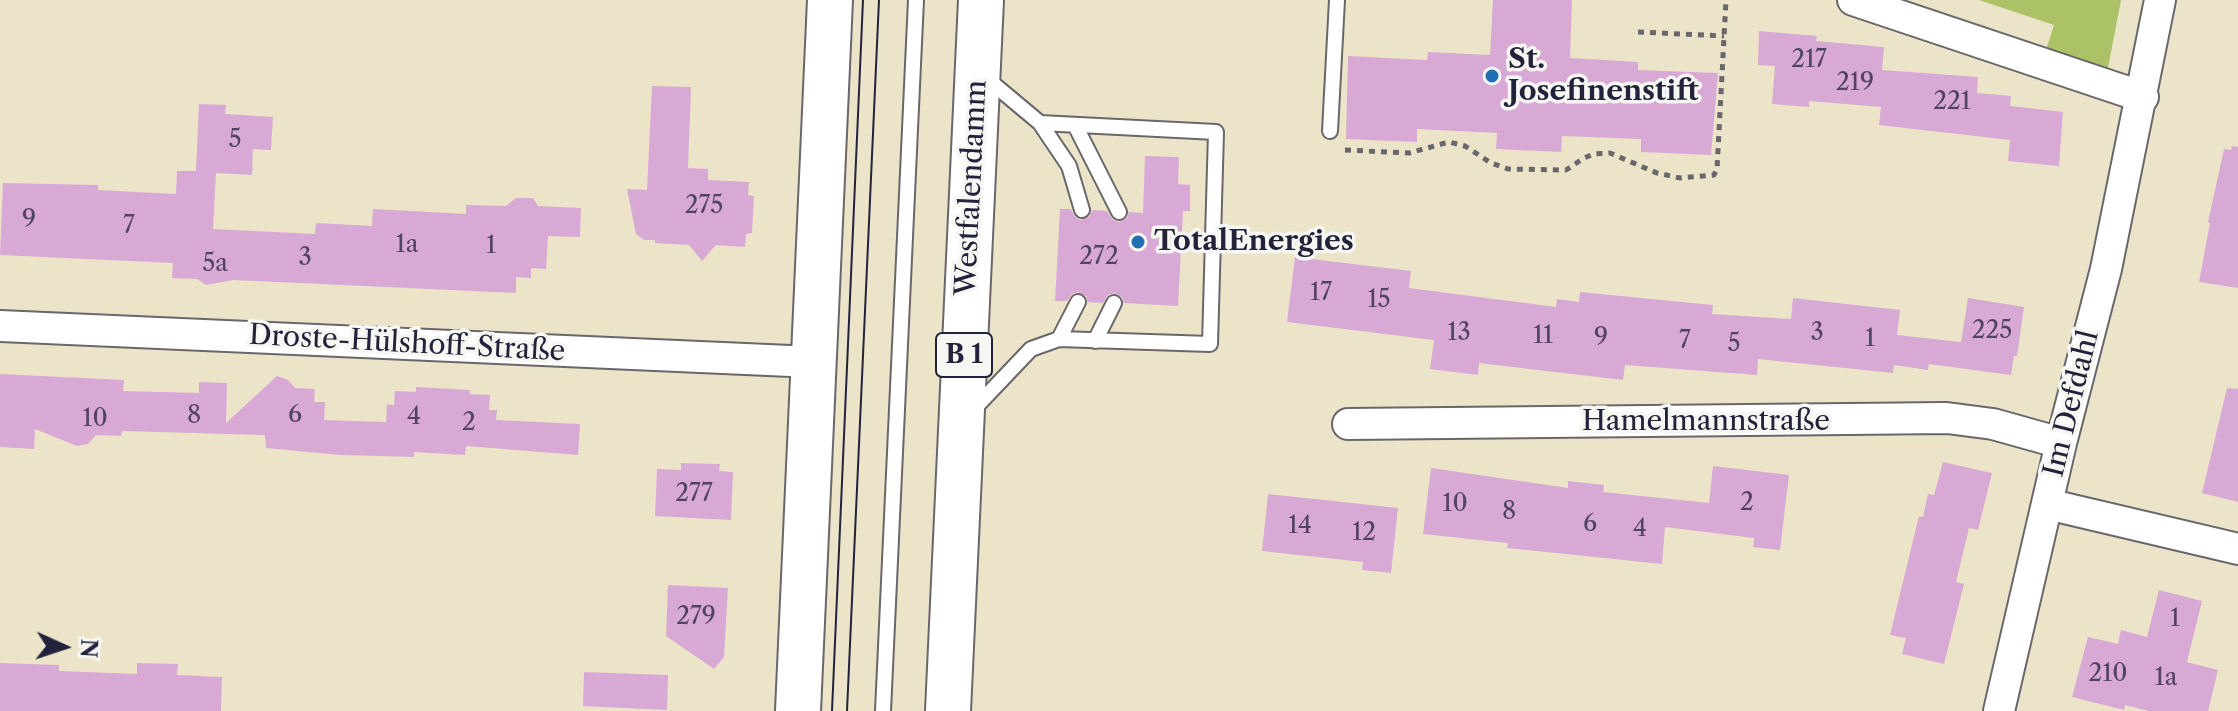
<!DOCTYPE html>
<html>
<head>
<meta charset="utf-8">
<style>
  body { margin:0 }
  #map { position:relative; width:2238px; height:711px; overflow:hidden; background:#ece4c8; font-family:"Libre Caslon Text",serif }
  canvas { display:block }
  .north { position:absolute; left:24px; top:607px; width:80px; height:80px; -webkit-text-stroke:6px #f6f6f2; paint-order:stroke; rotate:93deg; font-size:22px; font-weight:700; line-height:32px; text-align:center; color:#22223b }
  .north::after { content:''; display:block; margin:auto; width:28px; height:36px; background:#22223b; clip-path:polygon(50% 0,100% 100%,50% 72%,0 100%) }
</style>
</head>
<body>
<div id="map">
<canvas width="2238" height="711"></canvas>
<div class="north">N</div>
</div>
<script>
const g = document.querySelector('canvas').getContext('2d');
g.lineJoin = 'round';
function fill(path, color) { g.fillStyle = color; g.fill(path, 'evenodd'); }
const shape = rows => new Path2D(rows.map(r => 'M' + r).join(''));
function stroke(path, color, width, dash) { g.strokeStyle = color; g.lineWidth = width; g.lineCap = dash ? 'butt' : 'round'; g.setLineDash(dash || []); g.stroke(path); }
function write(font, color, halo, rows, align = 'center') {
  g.font = font + ' "Libre Caslon Text",serif'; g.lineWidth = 7; g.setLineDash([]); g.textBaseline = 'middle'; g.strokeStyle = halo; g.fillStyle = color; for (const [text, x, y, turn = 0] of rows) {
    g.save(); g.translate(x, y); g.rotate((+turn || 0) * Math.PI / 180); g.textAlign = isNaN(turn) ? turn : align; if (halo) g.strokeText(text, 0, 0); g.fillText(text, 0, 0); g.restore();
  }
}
fill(shape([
  [1979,0,2121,0,2108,68,2101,68,2046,50,2054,25]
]), '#abc267');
fill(shape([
  [1493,0,1572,0,1570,58,1638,62,1638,70,1718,73,1711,155,1641,152,1641,139,1562,136,1561,152,1496,149,1497,133,1417,129,1417,142,1346,139,1348,56,1427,60,1428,52,1490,55],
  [1759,31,1817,36,1816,41,1884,47,1882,70,1978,77,1977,93,2011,96,2010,106,2063,112,2059,166,2008,161,2010,140,1879,125,1881,107,1809,101,1809,107,1772,104,1775,66,1758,65],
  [652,86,691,87,688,168,708,169,708,180,749,182,748,195,754,196,752,233,746,234,745,247,716,245,702,261,689,245,655,243,655,240,644,240,636,234,627,189,647,190],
  [199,104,226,105,225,114,273,117,271,150,253,149,252,175,216,173,213,229,315,234,316,223,372,226,373,209,466,214,466,205,506,206,516,198,533,198,538,206,581,208,580,237,548,236,546,269,531,268,531,278,516,277,516,293,233,280,206,285,197,279,172,278,173,263,0,255,3,183,98,185,98,190,176,194,177,171,196,171],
  [2232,146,2238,147,2238,288,2199,282,2210,223,2208,222,2224,149,2231,150],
  [1145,156,1179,157,1178,184,1190,185,1190,211,1183,211,1178,306,1124,303,1122,297,1114,293,1108,295,1103,303,1088,302,1086,296,1078,292,1072,294,1067,301,1055,301,1060,209,1071,209,1075,217,1080,220,1089,217,1092,210,1107,211,1113,220,1119,222,1127,218,1129,212,1143,213],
  [1295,257,1411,271,1409,288,1556,307,1557,299,1579,302,1580,292,1713,305,1712,314,1791,319,1793,298,1900,310,1897,335,1961,342,1968,298,2024,307,2017,356,2014,356,2011,375,1929,364,1928,370,1894,365,1893,373,1758,359,1757,375,1625,365,1623,380,1479,363,1478,375,1430,369,1434,340,1287,322],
  [0,374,124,380,123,391,199,393,199,382,227,383,226,423,277,376,288,380,295,388,315,389,314,402,325,402,324,420,386,422,387,404,394,405,395,391,416,392,416,387,470,390,470,394,490,395,489,410,497,410,496,420,580,424,578,455,466,446,465,455,414,452,414,457,341,455,266,448,265,435,122,431,121,436,96,435,88,444,77,446,35,429,34,449,0,447],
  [2227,388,2238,389,2238,502,2202,493],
  [1943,462,1992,473,1978,530,1969,528,1956,582,1964,584,1944,664,1902,654,1906,638,1890,635,1919,516,1923,517,1928,494,1934,495],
  [681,463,720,464,719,471,733,472,731,520,655,516,657,469,681,470],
  [1713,466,1789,475,1780,550,1753,547,1754,538,1665,527,1662,564,1507,548,1508,543,1423,534,1431,468,1568,488,1568,481,1604,485,1603,492,1709,503],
  [1268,494,1398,508,1391,573,1362,570,1363,562,1262,551],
  [668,585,728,588,724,657,714,669,666,636],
  [2159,590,2202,601,2187,662,2218,670,2208,711,2149,711,2125,705,2124,710,2072,697,2088,637,2118,644,2121,630,2147,637],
  [0,663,59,665,59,671,137,674,137,663,178,664,177,675,222,677,221,711,0,711],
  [584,672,668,675,667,710,583,706]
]), '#d9a9d5');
const service = shape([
  [1040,123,1069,166,1082,210],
  [1076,127,1119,212],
  [1330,131,1337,0],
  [1059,339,1078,302],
  [1095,341,1114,303],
  [972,411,1031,349,1059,339,1210,344,1216,132,1040,123,985,77],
  [883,711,916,0]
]);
const minor = shape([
  [1853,0,2143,97],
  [0,326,813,362],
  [1348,424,1947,418,1993,424,2061,443],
  [2047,504,2238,549],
  [1999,711,2061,443,2106,269,2160,0]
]);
const primary = shape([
  [798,711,830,0],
  [948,711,981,0]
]);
stroke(service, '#69666c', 18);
stroke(minor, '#69666c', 34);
stroke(primary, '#69666c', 48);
stroke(shape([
  [1638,32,1724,36],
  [1345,150,1409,153,1449,142,1465,146,1491,163,1508,169,1566,170,1584,158,1594,154,1610,153,1657,173,1680,178,1714,175,1717,169,1726,0]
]), '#69666c', 5, [6, 6]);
stroke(service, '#fff', 14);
stroke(minor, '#fff', 30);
stroke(primary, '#fff', 44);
stroke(shape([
  [832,711,863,0],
  [847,711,879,0]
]), '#22223b', 2);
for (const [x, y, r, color] of [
  [1492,76,8,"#1f6fb2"],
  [1138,242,8,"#1f6fb2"]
]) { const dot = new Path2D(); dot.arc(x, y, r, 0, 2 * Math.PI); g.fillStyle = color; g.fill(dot); stroke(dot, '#f6f6f2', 3); }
write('24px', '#504462', null, [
  ["217",1809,60],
  ["219",1855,83],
  ["221",1952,102],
  ["5",235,140],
  ["275",704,206],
  ["9",29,220],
  ["7",129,226],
  ["1a",407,245],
  ["1",491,246],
  ["272",1099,257],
  ["3",305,258],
  ["5a",215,264],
  ["17",1321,293],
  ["15",1379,300],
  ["225",1992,331],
  ["13",1459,333],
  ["3",1817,333],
  ["11",1543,336],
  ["9",1601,338],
  ["1",1870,339],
  ["7",1685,341],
  ["5",1734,344],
  ["6",295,415],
  ["8",194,416],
  ["4",414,417],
  ["10",95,419],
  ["2",469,423],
  ["277",694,494],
  ["2",1747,503],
  ["10",1455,504],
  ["8",1509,512],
  ["6",1590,524],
  ["14",1300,526],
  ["4",1640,529],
  ["12",1364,533],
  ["279",696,617],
  ["1",2175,619],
  ["210",2108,674],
  ["1a",2166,678]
]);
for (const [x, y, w] of [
  [964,355,56]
]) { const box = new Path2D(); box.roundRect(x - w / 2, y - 22, w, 44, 6); g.fillStyle = '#f6f6f2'; g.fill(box); stroke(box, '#22223b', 2); }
write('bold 26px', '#22223b', null, [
  ["B 1",964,355]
]);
write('bold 28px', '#22223b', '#f6f6f2', [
  ["St.",1508,60],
  ["Josefinenstift",1508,92],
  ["TotalEnergies",1154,242]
], 'left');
write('28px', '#22223b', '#f6f6f2', [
  ["Westfalendamm",972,188,-87],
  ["Droste-Hülshoff-Straße",407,344,3],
  ["Im Defdahl",2072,404,-76],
  ["Hamelmannstraße",1706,422]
]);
</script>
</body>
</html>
